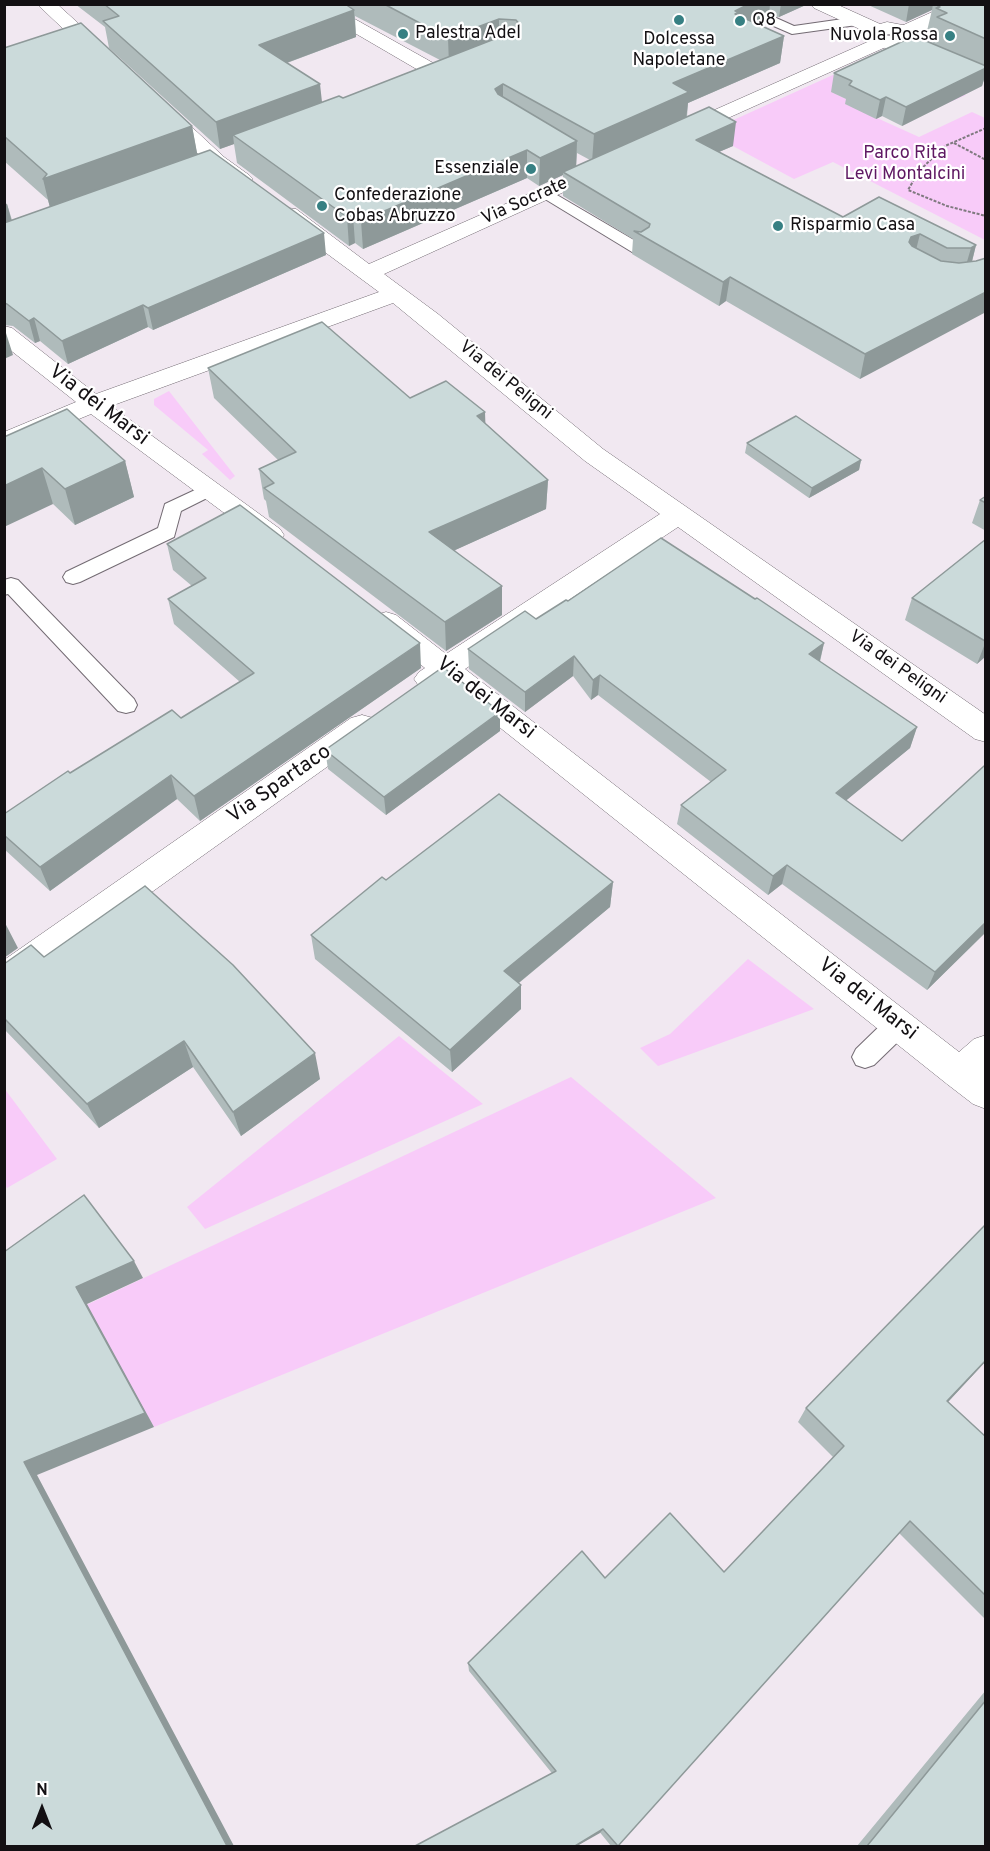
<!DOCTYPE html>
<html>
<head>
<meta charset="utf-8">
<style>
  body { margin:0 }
  #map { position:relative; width:990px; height:1851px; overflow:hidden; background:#f1e8f1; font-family:Overpass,sans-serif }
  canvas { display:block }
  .frame { position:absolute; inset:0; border:6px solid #131013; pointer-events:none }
  .north { position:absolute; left:12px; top:1779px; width:60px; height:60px; -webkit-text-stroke:4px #fff; paint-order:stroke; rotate:0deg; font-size:16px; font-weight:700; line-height:24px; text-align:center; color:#131013 }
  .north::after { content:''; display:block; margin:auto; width:21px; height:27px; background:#131013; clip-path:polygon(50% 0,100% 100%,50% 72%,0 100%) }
</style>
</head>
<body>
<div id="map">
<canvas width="990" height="1851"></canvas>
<div class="frame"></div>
<div class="north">N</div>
</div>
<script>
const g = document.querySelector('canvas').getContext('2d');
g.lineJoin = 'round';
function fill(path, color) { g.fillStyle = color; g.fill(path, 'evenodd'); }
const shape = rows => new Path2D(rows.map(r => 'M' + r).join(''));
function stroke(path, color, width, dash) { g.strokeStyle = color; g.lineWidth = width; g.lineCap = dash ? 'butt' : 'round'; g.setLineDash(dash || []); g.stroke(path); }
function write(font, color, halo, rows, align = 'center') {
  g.font = font + ' Overpass,sans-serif'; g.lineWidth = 4.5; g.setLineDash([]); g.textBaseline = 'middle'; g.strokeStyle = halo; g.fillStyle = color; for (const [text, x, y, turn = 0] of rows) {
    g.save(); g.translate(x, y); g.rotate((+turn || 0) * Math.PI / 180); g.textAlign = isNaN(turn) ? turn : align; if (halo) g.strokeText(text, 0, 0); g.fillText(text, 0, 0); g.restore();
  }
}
fill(shape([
  [877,55,966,95,939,107,832,92,848,100,846,104,919,137,972,112,985,118,985,240,833,162,794,179,707,132],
  [169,391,235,476,230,480,202,454,208,450,154,405,154,399],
  [748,959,814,1009,658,1066,640,1048,670,1034],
  [399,1036,483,1104,205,1229,187,1207],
  [571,1077,716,1198,154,1427,80,1308],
  [4,1088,57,1159,7,1188,4,1184]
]), '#f8cbf9');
const service = shape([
  [774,17,794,26,857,17,864,21,857,25,792,34,769,24,767,21,769,18,774,17],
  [545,188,644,246,646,249,638,254,632,252,540,196,537,193,540,190,545,188],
  [210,483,217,485,219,489,217,493,181,511,174,537,80,582,73,584,66,582,63,577,66,572,158,528,165,504,210,483],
  [11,578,18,580,134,699,137,705,134,711,126,713,118,711,8,594,4,595,4,580,11,578],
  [898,1014,907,1017,911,1025,907,1033,874,1065,865,1068,856,1065,852,1057,856,1049,889,1017,898,1014]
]);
const pedestrian = shape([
  [960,1057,973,1062,986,1072,986,1109,973,1104,947,1084,942,1073,947,1062,960,1057]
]);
const minor = shape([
  [37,4,57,4,110,52,113,56,110,60,96,60,37,4],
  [305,4,328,4,451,73,454,77,451,81,444,83,437,81,305,4],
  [950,4,975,4,972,8,913,35,906,37,899,35,897,31,899,27,950,4],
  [881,36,888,38,890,42,888,46,688,136,674,136,671,132,674,128,881,36],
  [161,103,168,105,224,157,249,175,253,179,249,183,242,185,235,183,210,165,154,113,151,109,154,105,161,103],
  [603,161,610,163,613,167,610,171,384,274,438,314,603,449,986,715,986,742,975,739,678,527,465,669,959,1052,974,1039,986,1035,986,1072,973,1084,960,1089,947,1084,444,683,429,689,419,686,414,679,419,672,425,668,376,629,372,622,376,615,386,612,396,615,446,654,660,514,585,461,393,303,111,406,280,529,284,535,280,541,271,544,262,541,91,414,4,450,4,432,76,402,4,345,4,326,12,328,96,394,379,292,280,219,277,214,280,209,288,208,296,209,369,264,603,161],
  [362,715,373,718,377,726,373,734,16,989,4,993,4,960,351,718,362,715]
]);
const secondary = shape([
  [811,4,836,4,880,24,887,22,913,27,922,39,910,49,903,51,874,46,866,37,866,32,814,8,811,4],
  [888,34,900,36,902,38,884,35,888,34]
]);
stroke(service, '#736b73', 2);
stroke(pedestrian, '#736b73', 1);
stroke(minor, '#736b73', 1);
stroke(secondary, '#736b73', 1);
stroke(shape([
  [986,128,945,146,919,171,908,190,947,206,986,216],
  [954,143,986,160]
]), '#7f797f', 2, [3, 1.5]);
fill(service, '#fff');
fill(pedestrian, '#fff');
fill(minor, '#fff');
fill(secondary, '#fff');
fill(shape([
  [75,4,808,4,779,17,769,16,766,23,761,25,784,36,780,63,688,103,687,117,733,146,719,152,843,217,976,245,972,262,860,379,726,301,719,306,632,254,633,239,563,196,563,175,539,186,527,178,363,249,355,243,349,246,237,163,234,144,220,149,109,48,105,27],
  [355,16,440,60,343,98,322,102,287,63,356,37],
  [577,153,590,160,576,167],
  [866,4,986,4,986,73,982,86,902,126,882,116,876,119,845,104,846,99,831,92,834,73,931,43,933,36,930,35,931,32,927,31,932,10,906,22],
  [4,48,192,126,197,154,326,255,153,330,148,327,68,364,40,341,35,343,13,326,4,325,4,202,7,204,12,220,50,207,48,200,4,161],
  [208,368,410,398,485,412,485,423,548,480,546,509,455,550,502,615,446,651,269,517,266,501,264,499,259,469,278,460,214,398],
  [4,437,125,461,134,497,75,525,53,504],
  [747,443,861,460,859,470,809,498,745,453],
  [986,496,986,531,972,523,980,500],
  [986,539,986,656,977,664,905,620,912,598],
  [167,544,421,668,200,821,177,799,50,891,4,849,4,814,70,773,181,718,240,682,174,624,168,599,192,586,173,570],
  [755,599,824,643,820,662,917,727,910,748,846,800,902,841,986,767,986,932,927,990,782,884,768,895,677,824,681,805,711,782,598,695,591,700,573,676,525,712,469,669,468,649,536,619,568,601],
  [500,731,386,815,328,769,325,750],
  [386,880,613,882,610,907,519,983,521,1009,452,1072,315,959,311,935],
  [44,957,320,1079,241,1136,193,1067,99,1128,4,1029,4,964],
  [986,1224,986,1361,948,1402,986,1437,986,1620,899,1533,618,1846,611,1846,469,1671,468,1663,605,1578,724,1572,833,1457,798,1422,806,1408],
  [986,1690,986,1846,857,1846]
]), '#afbbbb');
fill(shape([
  [749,4,770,4,769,16,766,23,736,36,735,11],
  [781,4,808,4,779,17],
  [909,4,933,4,932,10,906,22],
  [354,10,356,37,262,72,259,45],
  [499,19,499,46,449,65,448,38],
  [784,36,780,63,688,103,686,120,592,162,594,134,673,83],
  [986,68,986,73,982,86,902,126,906,107],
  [320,84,323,111,233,135,234,144,220,149,216,122],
  [503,84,503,111,495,89],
  [886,97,882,116,876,119,880,100],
  [736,122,733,146,693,163,696,140],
  [192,126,198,158,51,212,43,179],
  [577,141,576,169,563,172,563,175,539,186,540,158],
  [527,150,527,178,363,249,361,221],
  [7,204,13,226,4,230,4,205],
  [353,215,355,243,349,246,347,217],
  [324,233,326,255,153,330,148,308],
  [920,234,914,258,909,242,911,237],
  [976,245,970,269,964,272,971,248],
  [730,277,726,301,719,306,723,282],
  [986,292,986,312,860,379,865,354],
  [143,305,148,327,68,364,62,341],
  [34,318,40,341,35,343,29,321],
  [4,333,6,333,13,355,4,359],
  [485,412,486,441,477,416],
  [861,460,859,470,809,498,812,488],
  [125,461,134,497,75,525,65,489],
  [42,468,53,504,4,527,4,486],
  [548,480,546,509,431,561,429,532],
  [502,586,502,615,446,651,445,622],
  [986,641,986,656,977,664],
  [420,643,421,668,200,821,194,796],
  [824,643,819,664,809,654],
  [574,656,573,676,525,712,525,692],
  [600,675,598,695,591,700,593,680],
  [500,712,500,731,386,815,384,797],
  [917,727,910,748,831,813,836,793],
  [171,775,177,799,50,891,40,867],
  [787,865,782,884,768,895,773,876],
  [613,882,610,907,504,995,504,971],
  [4,921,18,948,4,958],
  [986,922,986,932,927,990,935,972],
  [521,985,521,1009,452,1072,450,1050],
  [184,1041,193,1067,99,1128,87,1104],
  [315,1053,320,1079,241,1136,233,1112],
  [134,1261,143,1278,87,1304,154,1427,37,1475,234,1846,227,1846,24,1462,76,1287],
  [986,1360,986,1361,935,1416,947,1401],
  [603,1829,600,1833,577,1846,575,1846]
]), '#8e9999');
const building = shape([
  [104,4,345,4,354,10,259,45,320,84,216,122,103,21,119,16,104,4],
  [384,4,749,4,735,11,739,12,735,14,784,36,673,83,689,92,594,134,503,84,495,89,498,94,577,141,540,158,527,150,361,221,353,215,347,217,233,135,339,96,343,98,515,31,520,25,516,20,499,19,448,38,384,4],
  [935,4,986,4,986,39,937,17,947,13,936,8,940,7,935,4],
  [81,23,192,126,43,179,47,174,4,136,4,48,81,23],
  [914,36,986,66,986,68,906,107,886,97,880,100,849,85,852,81,834,73,914,36],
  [709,107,736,122,696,140,843,217,879,197,976,245,971,248,947,248,920,234,911,237,909,242,912,246,941,261,959,263,976,261,986,258,986,292,865,354,730,277,723,282,634,231,641,232,649,227,650,224,563,172,709,107],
  [210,150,324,233,148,308,143,305,62,341,34,318,29,321,7,304,4,303,4,223,210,150],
  [322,322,410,398,446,381,485,412,477,416,548,480,429,532,502,586,445,622,264,488,274,483,259,469,296,452,208,368,322,322],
  [67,409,125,461,65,489,42,468,4,486,4,437,67,409],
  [796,416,861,460,812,488,747,443,796,416],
  [986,496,986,503,980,500,986,496],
  [240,505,420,643,194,796,171,775,40,867,4,835,4,814,68,771,70,773,172,710,181,718,254,673,168,599,206,578,167,544,240,505],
  [661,538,755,599,757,598,824,643,809,654,917,727,836,793,902,841,984,766,986,767,986,922,935,972,787,865,773,876,681,805,726,770,600,675,593,680,574,656,525,692,468,649,525,611,536,619,566,600,568,601,661,538],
  [986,539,986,641,985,641,912,598,986,539],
  [443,667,500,712,384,797,325,750,443,667],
  [499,794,613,882,504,971,521,985,450,1050,311,935,382,877,386,880,499,794],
  [145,886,233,965,315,1053,233,1112,184,1041,87,1104,4,1018,4,964,31,945,44,957,145,886],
  [84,1195,134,1261,76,1287,145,1413,24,1462,227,1846,4,1846,4,1252,84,1195],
  [986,1224,986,1360,947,1401,986,1437,986,1596,910,1521,618,1846,603,1829,575,1846,415,1846,556,1771,468,1663,582,1551,605,1578,670,1513,724,1572,844,1446,806,1408,986,1224],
  [986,1700,986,1846,867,1846,986,1700]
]);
fill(building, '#cbdada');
stroke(building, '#8e9999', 1.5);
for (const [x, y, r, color] of [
  [679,20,6,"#378083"],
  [740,21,6,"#378083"],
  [403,34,6,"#378083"],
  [950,36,6,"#378083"],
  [531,169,6,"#378083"],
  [322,206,6,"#378083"],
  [778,226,6,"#378083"]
]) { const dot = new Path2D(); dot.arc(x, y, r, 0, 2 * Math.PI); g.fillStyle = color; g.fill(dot); stroke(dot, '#fff', 2); }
write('18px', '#131013', '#fff', [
  ["Q8",752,21],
  ["Palestra Adel",415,34],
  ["Nuvola Rossa",938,36,"right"],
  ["Dolcessa",679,40,"center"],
  ["Napoletane",679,61,"center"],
  ["Essenziale",519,169,"right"],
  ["Confederazione",334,196],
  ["Cobas Abruzzo",334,217],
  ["Risparmio Casa",790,226]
], 'left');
write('18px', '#5f1863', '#fff', [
  ["Parco Rita",905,154],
  ["Levi Montalcini",905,175]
]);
write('18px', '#131013', '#fff', [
  ["Via Socrate",525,202,-24],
  ["Via dei Peligni",505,381,39],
  ["Via dei Peligni",897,668,35]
]);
write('21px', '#131013', '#fff', [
  ["Via dei Marsi",98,406,37],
  ["Via dei Marsi",485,699,38],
  ["Via Spartaco",280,785,-35],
  ["Via dei Marsi",867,1000,38]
]);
</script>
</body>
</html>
